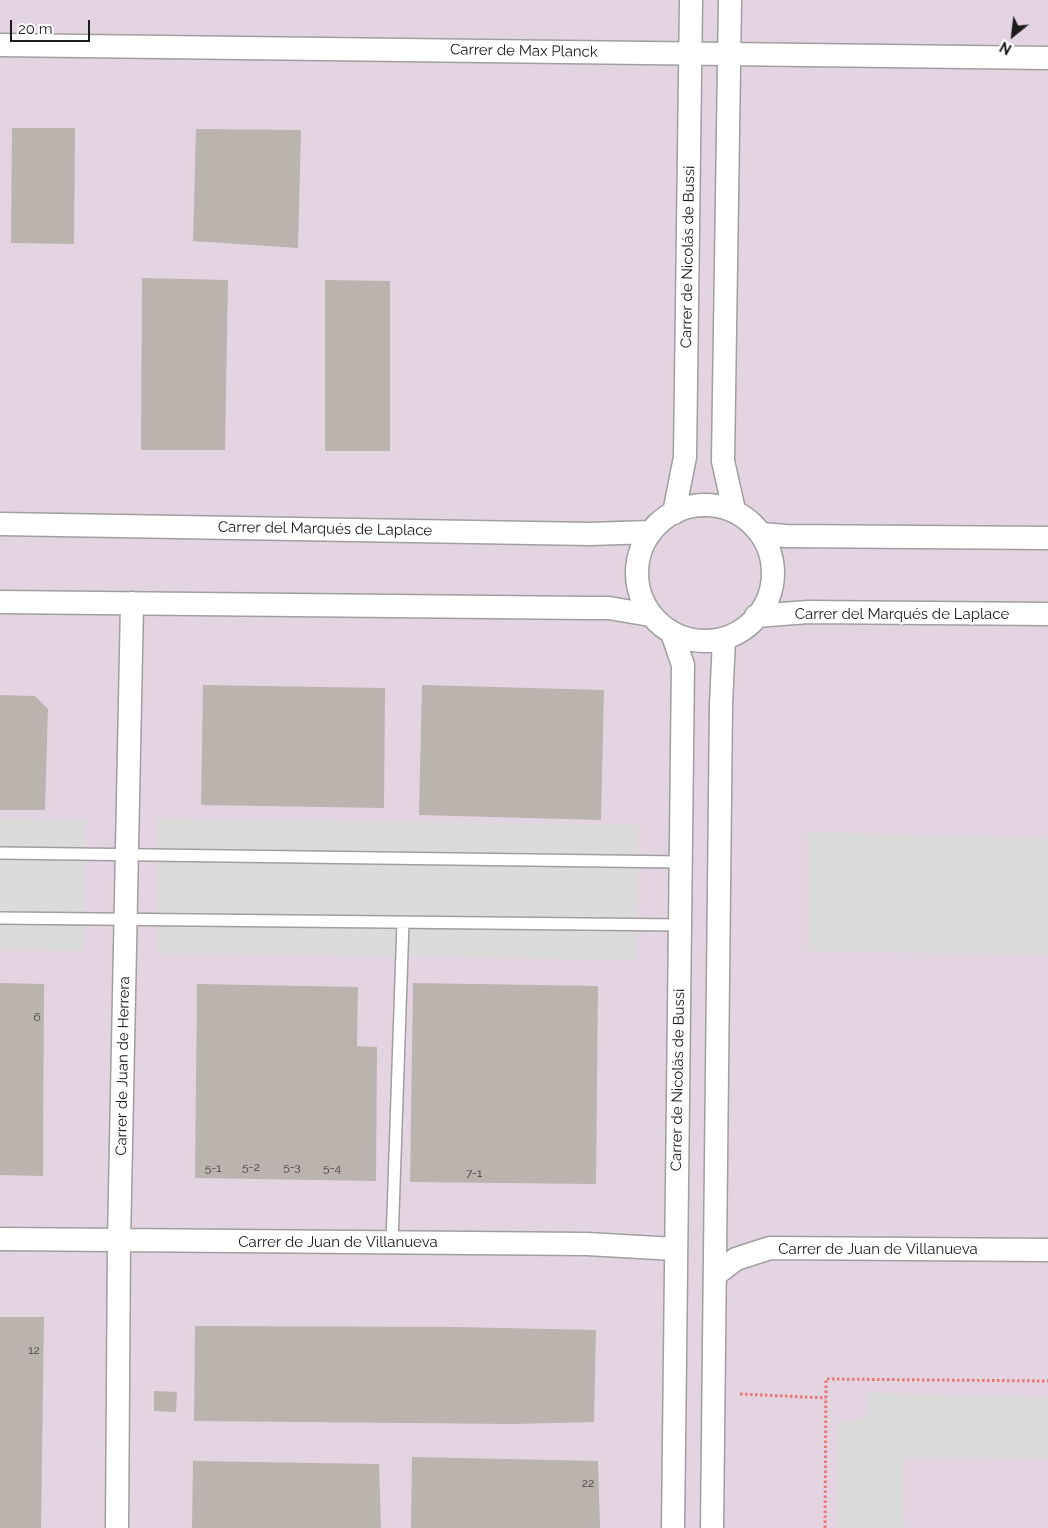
<!DOCTYPE html>
<html>
<head>
<meta charset="utf-8">
<style>
  body { margin:0 }
  #map { position:relative; width:1048px; height:1528px; overflow:hidden; background:#ece7e1; font-family:Raleway,sans-serif }
  canvas { display:block }
  .north { position:absolute; left:988px; top:10px; width:50px; height:50px; -webkit-text-stroke:4px #fff; paint-order:stroke; rotate:209deg; font-size:14px; font-weight:700; line-height:20px; text-align:center; color:#1b1b1b }
  .north::after { content:''; display:block; margin:auto; width:18px; height:22px; background:#1b1b1b; clip-path:polygon(50% 0,100% 100%,50% 72%,0 100%) }
  .scale { position:absolute; left:10px; top:20px; width:80px; height:22px; box-sizing:border-box; border:2px solid #1b1b1b; border-top:0; padding-left:6px; font-size:15px; line-height:18px; white-space:nowrap; color:#1b1b1b; -webkit-text-stroke:4px #fff; paint-order:stroke }
</style>
</head>
<body>
<div id="map">
<canvas width="1048" height="1528"></canvas>
<div class="north">N</div>
<div class="scale">20 m</div>
</div>
<script>
const g = document.querySelector('canvas').getContext('2d');
g.lineJoin = 'round';
function fill(path, color) { g.fillStyle = color; g.fill(path, 'evenodd'); }
const shape = rows => new Path2D(rows.map(r => 'M' + r).join(''));
function stroke(path, color, width, dash) { g.strokeStyle = color; g.lineWidth = width; g.lineCap = dash ? 'butt' : 'round'; g.setLineDash(dash || []); g.stroke(path); }
function write(font, color, halo, rows, align = 'center') {
  g.font = font + ' Raleway,sans-serif'; g.lineWidth = 5; g.setLineDash([]); g.textBaseline = 'middle'; g.strokeStyle = halo; g.fillStyle = color; for (const [text, x, y, turn = 0] of rows) {
    g.save(); g.translate(x, y); g.rotate((+turn || 0) * Math.PI / 180); g.textAlign = isNaN(turn) ? turn : align; if (halo) g.strokeText(text, 0, 0); g.fillText(text, 0, 0); g.restore();
  }
}
fill(shape([
  [0,0,1048,0,1048,1528,0,1528]
]), '#e4d4e2');
fill(shape([
  [0,818,86,820,84,951,0,950],
  [158,818,639,825,638,960,157,953],
  [807,832,1048,838,1048,955,807,951],
  [866,1393,1048,1397,1048,1459,905,1457,903,1528,836,1528,838,1422,860,1420,866,1414]
]), '#dbdbdb');
fill(shape([
  [12,128,75,128,74,244,11,243],
  [196,129,301,130,298,248,193,241],
  [142,278,228,280,225,450,141,450],
  [325,280,390,281,390,451,325,451],
  [203,685,385,688,384,808,201,805],
  [422,685,604,690,601,820,419,815],
  [0,695,35,696,48,709,45,810,0,810],
  [0,983,44,984,43,1176,0,1175],
  [413,983,598,986,596,1184,410,1182],
  [197,984,358,987,357,1046,377,1047,376,1181,195,1178],
  [0,1317,44,1317,41,1528,0,1528],
  [195,1326,456,1327,596,1330,594,1422,514,1424,194,1421],
  [154,1391,177,1392,176,1412,154,1411],
  [412,1457,598,1461,600,1528,411,1528],
  [193,1461,379,1464,381,1528,192,1528]
]), '#bbb3ae');
const service = shape([
  [0,853,681,862],
  [0,918,680,925],
  [392,1243,403,922]
]);
const minor = shape([
  [730,0,723,461,734,510],
  [0,45,1048,58],
  '637 573a68 68 0 1 1 136 0a68 68 0 1 1-136 0Z',
  [674,513,685,457,691,0],
  [0,524,590,534,651,532],
  [761,534,786,536,1048,538],
  [0,602,588,608,609,608,650,615],
  [756,616,808,612,1048,614],
  [672,633,683,665,673,1528],
  [0,1239,587,1244,675,1249],
  [715,1275,736,1259,770,1248,1048,1250],
  [117,1528,119,1241,132,603],
  [712,1528,721,705,724,639]
]);
stroke(service, '#9f9f9f', 14);
stroke(minor, '#9f9f9f', 25);
stroke(shape([
  [740,1394,826,1398],
  [825,1528,826,1379,1048,1381]
]), '#ec7672', 3, [2.5, 2.5]);
stroke(service, '#fff', 11);
stroke(minor, '#fff', 22);
write('12px', '#434140', null, [
  ["6",37,1017],
  ["5-2",251,1167],
  ["5-3",292,1167],
  ["5-1",213,1168],
  ["5-4",332,1168],
  ["7-1",474,1173],
  ["12",34,1350],
  ["22",588,1483]
]);
write('15px', '#1b1b1b', '#fff', [
  ["Carrer de Max Planck",524,51,1],
  ["Carrer de Nicolás de Bussi",688,257,-89],
  ["Carrer del Marqués de Laplace",325,529,1],
  ["Carrer del Marqués de Laplace",902,614],
  ["Carrer de Juan de Herrera",123,1066,-89],
  ["Carrer de Nicolás de Bussi",678,1080,-89],
  ["Carrer de Juan de Villanueva",338,1242],
  ["Carrer de Juan de Villanueva",878,1249]
]);
</script>
</body>
</html>
